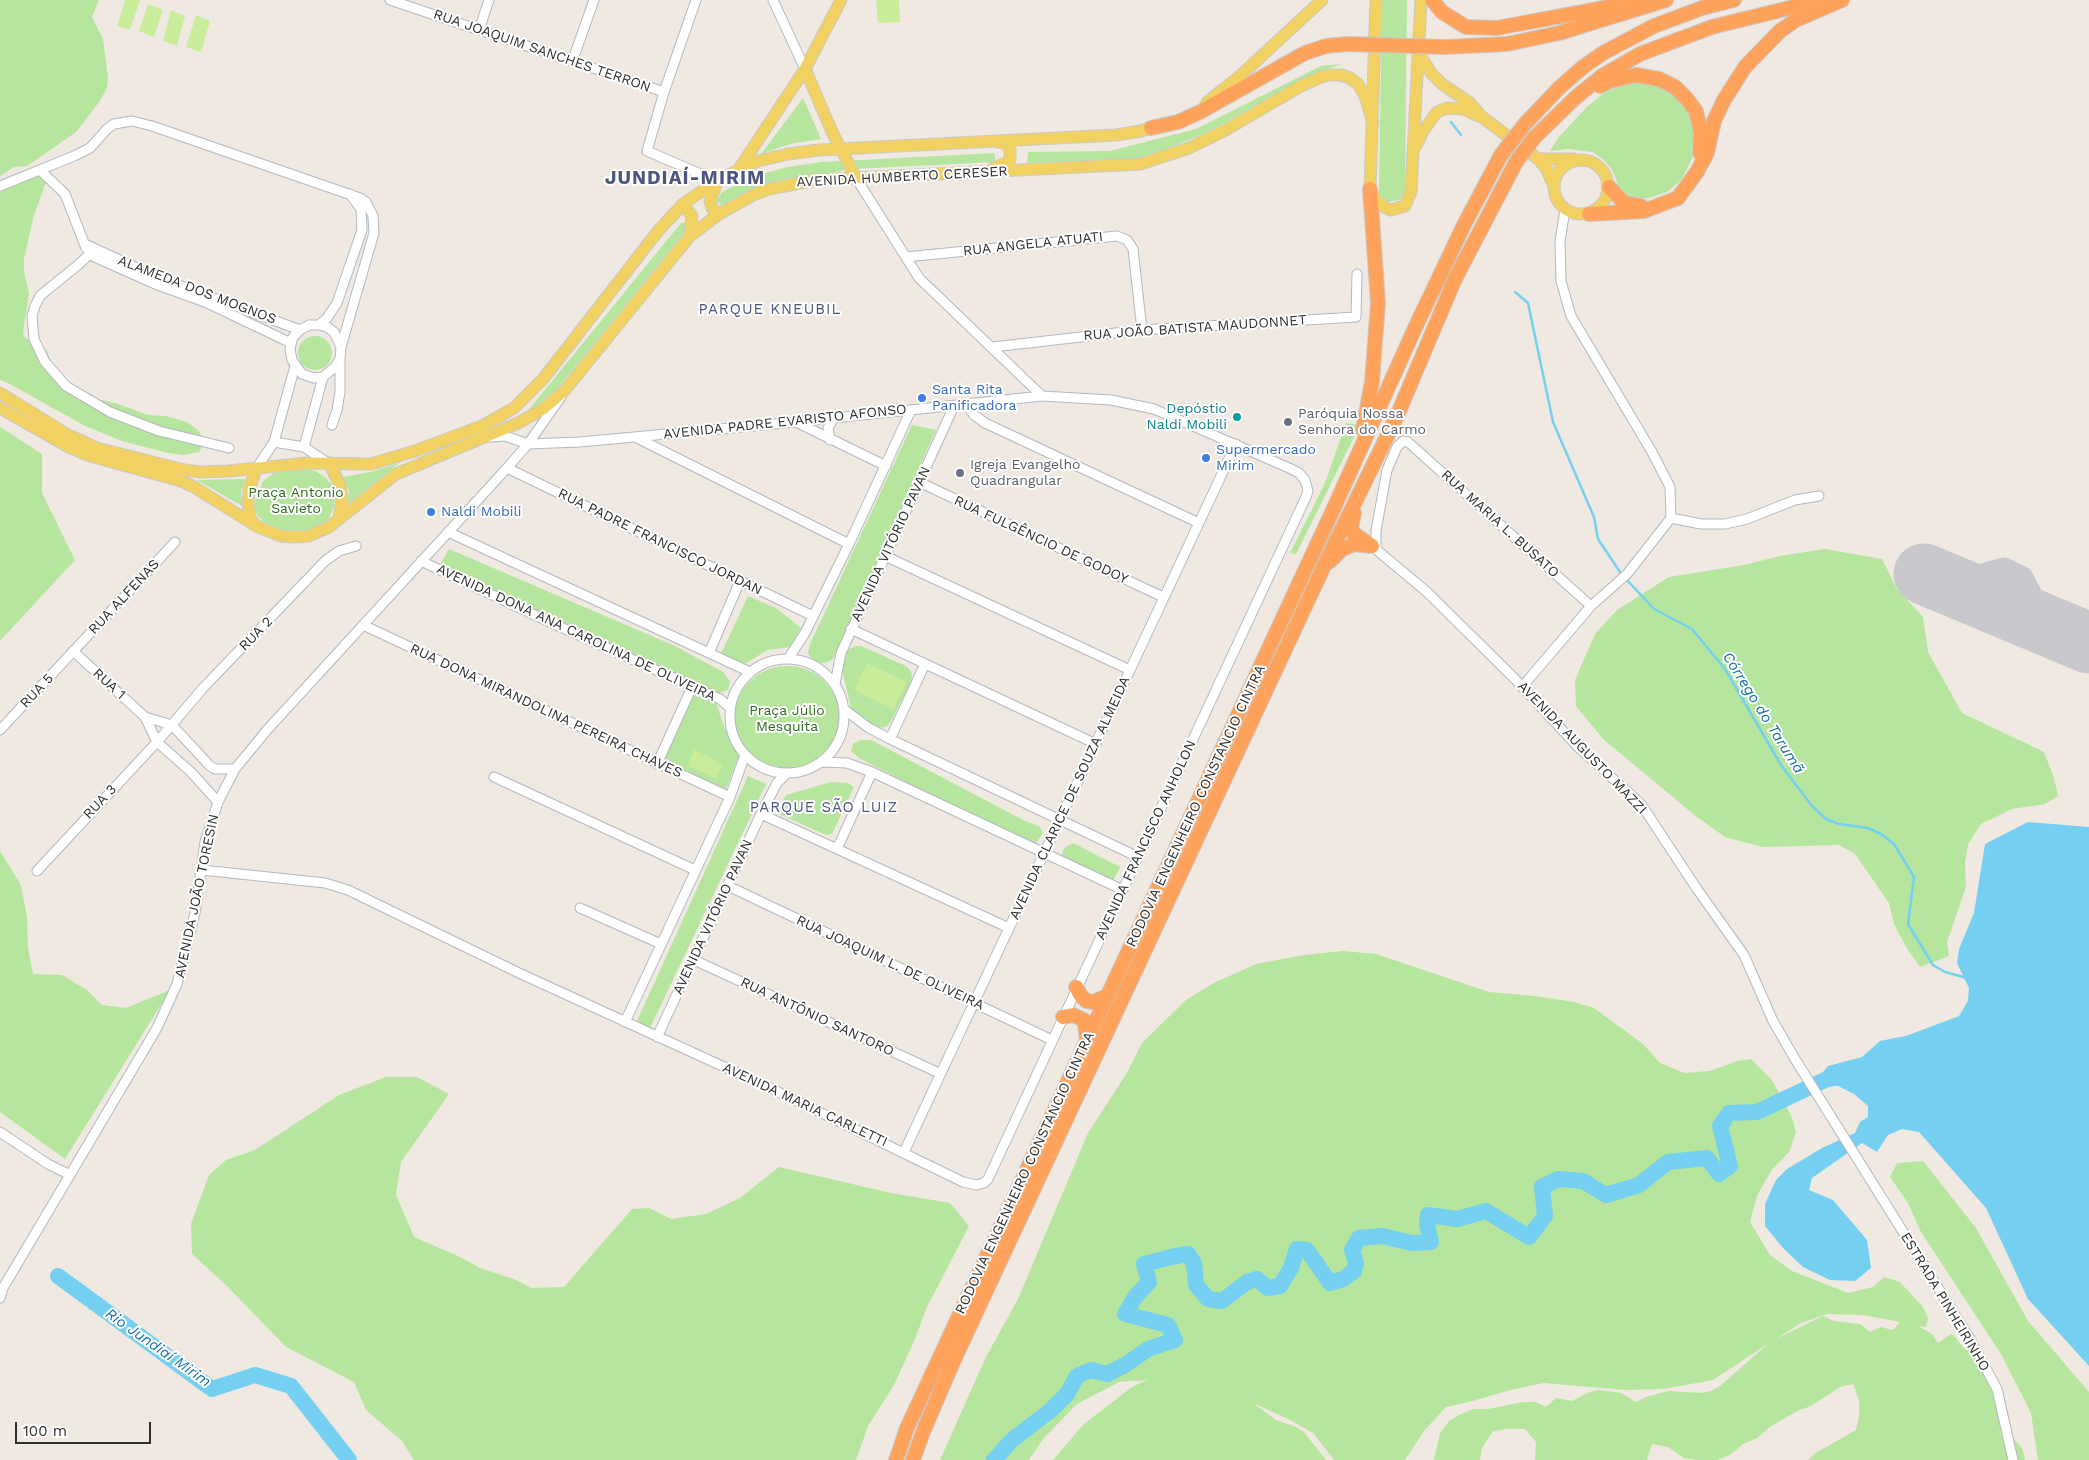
<!DOCTYPE html>
<html>
<head>
<meta charset="utf-8">
<style>
  body { margin:0 }
  #map { position:relative; width:2089px; height:1460px; overflow:hidden; background:#efe9e1; font-family:"Work Sans",sans-serif }
  canvas { display:block }
  .scale { position:absolute; left:15px; top:1422px; width:136px; height:22px; box-sizing:border-box; border:2px solid #2e2e2e; border-top:0; padding-left:6px; font-size:15px; line-height:18px; white-space:nowrap; color:#2e2e2e; -webkit-text-stroke:4px #fff; paint-order:stroke }
</style>
</head>
<body>
<div id="map">
<canvas width="2089" height="1460"></canvas>
<div class="scale">100 m</div>
</div>
<script>
const g = document.querySelector('canvas').getContext('2d');
g.lineJoin = 'round';
function fill(path, color) { g.fillStyle = color; g.fill(path, 'evenodd'); }
const shape = rows => new Path2D(rows.map(r => 'M' + r).join(''));
function stroke(path, color, width, dash) { g.strokeStyle = color; g.lineWidth = width; g.lineCap = dash ? 'butt' : 'round'; g.setLineDash(dash || []); g.stroke(path); }
function write(font, color, halo, rows, align = 'center') {
  g.font = font + ' "Work Sans",sans-serif'; g.lineWidth = 4; g.setLineDash([]); g.textBaseline = 'middle'; g.strokeStyle = halo; g.fillStyle = color; for (const [text, x, y, turn = 0] of rows) {
    g.save(); g.translate(x, y); g.rotate((+turn || 0) * Math.PI / 180); g.textAlign = isNaN(turn) ? turn : align; if (halo) g.strokeText(text, 0, 0); g.fillText(text, 0, 0); g.restore();
  }
}
fill(shape([
  [0,0,99,0,92,17,103,39,108,78,107,88,100,101,76,132,27,166,14,167,0,176],
  [1382,0,1407,0,1405,190,1400,200,1386,202,1379,192],
  [1342,64,1307,77,1208,132,1142,159,1033,166,1027,162,1028,152,1110,151,1196,129,1321,66],
  [1631,82,1647,82,1666,89,1681,102,1690,116,1696,150,1682,179,1667,192,1649,198,1634,199,1621,193,1613,171,1605,161,1593,152,1569,149,1550,151,1558,138,1588,106,1605,92],
  [803,98,821,139,790,144,761,154],
  [994,153,996,162,852,169,782,181,750,191,722,206,717,201,722,192,752,177,787,167,822,162],
  [28,176,40,176,46,182,34,215,24,259,24,271,29,294,23,331,24,337,47,351,58,379,84,396,115,403,148,415,166,416,187,422,198,430,205,442,199,452,184,455,168,453,122,441,85,426,10,384,0,380,0,192,17,180],
  [681,223,687,223,688,228,580,361,554,392,526,413],
  '298 353a17 17 0 1 1 34 0a17 17 0 1 1-34 0Z',
  [1346,423,1360,425,1296,554,1290,553,1325,483],
  [912,425,936,430,833,659,825,663,815,662,808,654,810,644],
  [0,427,42,454,42,493,75,560,0,641],
  [399,463,348,505,349,491,343,477,371,472],
  [309,469,317,472,326,478,332,485,335,495,334,506,328,522,314,530,281,532,271,528,262,521,254,510,255,501,263,481,275,472],
  [246,479,241,492,242,506,197,480],
  [449,549,675,646,723,672,730,681,728,690,716,694,440,565],
  [1825,549,1882,559,1897,589,1923,617,1928,652,1962,713,2044,752,2054,778,2058,796,2045,804,2012,809,1981,824,1968,844,1965,863,1966,887,1947,942,1949,956,1920,967,1906,947,1894,924,1889,903,1855,854,1839,845,1763,847,1725,837,1697,817,1603,739,1576,706,1575,680,1595,634,1617,610,1669,577,1744,565,1780,556],
  [748,596,776,608,801,628,790,647,768,650,744,664,721,654],
  [855,646,861,646,906,666,911,671,912,677,911,683,891,721,886,727,878,728,852,713,842,669,843,658,847,651],
  '734 719a53 53 0 1 1 106 0a53 53 0 1 1-106 0Z',
  [694,692,716,702,722,721,731,742,740,754,726,789,662,761],
  [861,740,871,740,1023,820,1039,826,1043,833,1033,847,859,758,851,751,853,744],
  [748,776,766,784,650,1028,637,1021],
  [831,782,848,783,854,787,832,834,826,835,777,813,786,795],
  [1073,843,1120,867,1112,883,1061,858,1064,848],
  [0,851,21,885,27,917,28,948,33,974,62,975,87,990,102,1005,126,1008,170,990,65,1159,0,1112],
  [1343,951,1376,954,1489,992,1535,996,1574,1002,1594,1008,1643,1044,1660,1063,1684,1073,1710,1071,1737,1061,1751,1059,1772,1080,1791,1115,1796,1132,1789,1152,1771,1171,1757,1196,1750,1222,1770,1255,1792,1271,1848,1293,1873,1287,1884,1277,1900,1282,1923,1307,1928,1318,1926,1327,1918,1326,1932,1334,1938,1343,1951,1334,1955,1337,1964,1348,1970,1348,1988,1372,2005,1407,2013,1438,2022,1448,2025,1460,1808,1460,1814,1454,1856,1430,1859,1416,1859,1400,1853,1384,1840,1387,1811,1406,1797,1411,1770,1427,1757,1438,1743,1444,1730,1455,1717,1460,1697,1460,1684,1458,1668,1447,1652,1444,1647,1460,1535,1460,1536,1442,1525,1429,1507,1429,1493,1431,1482,1448,1480,1460,1434,1460,1440,1433,1449,1421,1459,1415,1473,1409,1488,1409,1523,1402,1536,1402,1546,1407,1556,1398,1572,1401,1587,1393,1598,1390,1621,1393,1636,1402,1646,1397,1668,1391,1700,1393,1711,1391,1720,1386,1769,1343,1713,1380,1664,1389,1625,1390,1544,1383,1510,1390,1473,1401,1446,1407,1424,1431,1405,1460,1334,1460,1313,1433,1290,1420,1253,1403,1276,1420,1296,1427,1304,1432,1326,1460,1053,1460,1084,1424,1132,1387,1147,1380,1119,1382,1077,1404,1043,1439,1029,1460,940,1460,986,1357,1018,1299,1088,1133,1128,1071,1142,1043,1186,1000,1214,983,1256,964,1304,955],
  [1827,1314,1863,1315,1900,1322,1893,1330,1880,1327,1870,1332,1860,1324,1834,1321,1823,1316,1776,1339,1801,1323],
  [386,1077,417,1077,449,1094,401,1162,396,1195,414,1237,458,1256,482,1269,514,1279,531,1288,564,1287,632,1209,649,1208,671,1219,706,1214,740,1198,779,1167,891,1193,950,1203,969,1226,926,1309,915,1339,894,1385,868,1426,856,1460,414,1460,402,1441,366,1410,354,1382,286,1347,227,1286,192,1254,191,1224,209,1175,226,1160,255,1150,339,1095],
  [1923,1161,1976,1228,2028,1321,2089,1392,2089,1460,2038,1460,2031,1413,2001,1354,1921,1232,1908,1203,1890,1177,1897,1163]
]), '#b6e59e');
fill(shape([
  [125,0,140,0,130,30,117,26],
  [876,0,899,0,900,22,878,23],
  [148,4,163,10,154,37,139,31],
  [171,10,185,16,177,46,163,41],
  [196,15,210,21,201,52,186,47],
  [867,663,907,682,894,709,854,690],
  [694,749,723,764,716,779,688,766]
]), '#c9ec9a');
fill(shape([
  [2028,822,2089,827,2089,1366,2028,1299,1986,1208,1919,1132,1902,1129,1888,1135,1877,1152,1862,1143,1812,1178,1809,1190,1833,1200,1867,1240,1871,1268,1855,1281,1830,1280,1803,1267,1783,1248,1765,1226,1765,1204,1776,1180,1787,1169,1822,1148,1855,1133,1860,1122,1868,1117,1868,1106,1854,1094,1836,1085,1828,1086,1823,1072,1828,1066,1862,1057,1880,1041,1906,1036,1959,1016,1968,1001,1969,988,1957,963,1959,949,1974,913,1985,844]
]), '#75cff0');
stroke(shape([
  [1451,122,1461,135],
  [1515,292,1528,303,1553,422,1594,517,1598,539,1622,575],
  [1626,579,1654,609,1692,629,1725,669,1781,765,1812,806,1826,819,1839,824,1868,828,1881,834,1894,844,1914,877,1908,924,1933,965,1945,972,1967,978]
]), '#75cff0', 2.5);
stroke(shape([
  [58,1276,212,1389,255,1375,291,1386,349,1460],
  [994,1460,1012,1440,1051,1410,1067,1394,1077,1376,1091,1370,1107,1374,1125,1365,1148,1349,1175,1340,1168,1325,1125,1314,1135,1297,1149,1282,1144,1264,1171,1257,1188,1254,1194,1263,1196,1285,1208,1299,1222,1301,1247,1282,1257,1279,1268,1288,1280,1286,1291,1268,1297,1249,1307,1250,1330,1283,1343,1279,1354,1271,1356,1263,1352,1250,1359,1238,1382,1236,1412,1243,1431,1242,1427,1224,1428,1215,1457,1219,1486,1211,1529,1237,1545,1216,1542,1187,1558,1179,1583,1181,1606,1195,1639,1185,1668,1162,1707,1158,1719,1174,1730,1166,1720,1126,1729,1113,1757,1112,1827,1079,1846,1076]
]), '#75cff0', 16);
stroke(shape([
  [1951,585,2004,570,2021,578,2045,624]
]), '#c9c8cc', 25);
stroke(shape([
  [1924,574,2089,643]
]), '#c9c8cc', 61);
const minor = shape([
  [390,0,664,92],
  [696,0,664,92,647,151,705,176,712,184],
  [773,0,805,69],
  [479,30,489,0],
  [572,62,594,0],
  [40,170,65,194,86,248],
  [856,178,919,278,1042,396],
  [0,186,74,156,90,148,107,129,114,124,132,121,152,126,360,198,366,202,373,216,374,233,341,347],
  [85,244,157,277,300,330],
  [95,249,78,265,47,290,40,296,35,306,32,316,34,339,45,362,66,386,110,412,159,431,229,448],
  [90,255,155,284,205,302,291,343],
  [906,257,1117,236,1127,240,1133,249,1142,330],
  [309,325,319,325,327,327,334,332,341,347,340,359,335,367,323,377,314,378,302,374,292,360,290,349,293,337,300,330,309,325],
  [319,325,327,318,337,303,362,230,361,209,350,194],
  [993,347,1142,330,1356,317,1357,274],
  [966,404,974,415,985,423,1199,523],
  [796,422,886,466],
  [332,425,337,410,340,392,340,359],
  [635,437,849,544],
  [830,440,828,428,834,418],
  [274,442,304,447,328,463],
  [304,447,323,377],
  [507,468,813,616],
  [256,469,274,442,295,366],
  [919,482,1163,597],
  [1671,518,1701,524,1725,524,1747,519,1795,500,1819,496],
  [448,532,750,672],
  [1372,546,1427,592,1514,678,1578,747,1641,804,1697,889,1744,955,1773,1021,1795,1059,1970,1339,1997,1389,2013,1460],
  [1376,549,1376,531,1387,470,1397,447,1403,441,1408,442,1591,606],
  [885,556,1130,670],
  [421,561,543,619,720,699,730,708],
  [363,625,730,797],
  [851,629,1096,744],
  [73,651,145,717,157,742,191,772,218,802],
  [709,653,740,581],
  '730 716a57 57 0 1 1 114 0a57 57 0 1 1-114 0Z',
  [788,659,805,633,849,544,911,410],
  [835,684,841,653,954,406],
  [1522,687,1591,606,1627,574,1671,518,1670,487,1652,452,1571,316,1561,281,1560,241,1565,210],
  [845,710,869,728,890,739,1138,857],
  [145,717,172,725,209,765,215,769,235,769],
  [0,730,175,542],
  [890,739,925,664],
  [822,762,847,763,872,772,1123,890],
  [657,764,692,687],
  [494,777,695,870],
  [761,814,1009,928],
  [837,849,872,772],
  [202,870,325,883,348,890,519,973,768,1087,963,1182,976,1185,984,1183,988,1179,1306,497,1308,491,1305,480,1299,473,1289,468,1154,409,1111,400,1042,396,796,422,580,442,528,444,505,436,489,437],
  [37,871,157,742,204,687,325,561,339,551,356,546],
  [728,886,1052,1040],
  [580,908,661,944],
  [694,960,939,1073],
  [625,1022,730,797,745,755],
  [657,1037,761,814,777,783,786,774],
  [0,1132,48,1164,70,1175],
  [904,1152,1236,444],
  [0,1298,3,1288,157,1028,177,984,195,913,205,842,218,802,235,769,267,730,507,468,528,444,561,397]
]);
const major = shape([
  [1376,0,1370,189,1377,201,1384,207,1391,210,1405,206,1411,192,1421,0],
  [1419,53,1431,73,1442,84,1470,103,1482,117,1538,159,1546,168,1554,186],
  [805,69,833,134,856,178],
  [1207,102,1241,75,1322,0],
  [1416,146,1423,131,1437,112,1447,108,1464,109,1478,116],
  [1538,159,1574,159],
  '1554 187a27 27 0 1 1 54 0a27 27 0 1 1-54 0Z',
  [993,168,1006,163,1010,160,1010,148,1007,144,997,142],
  [739,169,805,69,841,0],
  [718,180,710,201,712,208,719,214],
  [683,204,692,216,690,236],
  [0,393,68,435,97,448,184,470,201,472,229,471,308,463,371,464,415,451,482,426,514,408,543,379,658,231,683,204,712,184,738,170,758,161,788,154,819,150,1116,135,1141,131,1159,125],
  [0,408,67,446,87,455,181,481,194,487,258,527,281,536,295,537,309,536,329,527,396,474,518,423,543,409,565,390,690,236,719,214,753,195,769,189,815,180,1140,164,1189,148,1224,131,1301,86,1321,77,1330,75,1341,75,1350,78,1358,84,1365,96,1373,123],
  [329,463,340,485,342,498,339,519],
  [256,469,249,491,248,502,250,517,256,526]
]);
const highway = shape([
  [1432,0,1442,12,1466,27,1497,28,1646,0],
  [1445,47,1507,44,1559,33,1666,0],
  [1600,86,1610,81,1636,75,1659,79,1675,87,1687,99,1696,111,1701,133,1700,153],
  [1525,124,1559,88,1583,67,1603,53,1654,26,1702,8,1734,0],
  [1151,128,1178,122,1200,112,1305,53,1326,46,1347,44],
  [1534,138,1575,98,1602,76,1640,54,1712,27,1822,0],
  [1609,187,1624,203,1641,206],
  [1589,214,1644,211,1678,198,1697,172,1707,153,1714,121,1724,100,1745,67,1780,31,1796,20,1842,0],
  [1363,430,1372,382,1378,303,1370,189],
  [1354,513,1351,527,1353,533,1372,546],
  [1329,562,1341,550,1354,544,1371,546],
  [1076,987,1081,996,1087,1001,1093,1002,1107,996],
  [1063,1017,1073,1015,1084,1020,1087,1038],
  [896,1460,907,1428,1333,510,1415,328,1464,225,1501,155],
  [913,1460,923,1432,953,1362,1323,568,1397,416,1455,279,1516,162]
]);
stroke(minor, '#b4b7c1', 11);
stroke(major, '#c9c9c9', 13);
stroke(highway, '#c9c9c9', 16);
stroke(minor, '#fff', 9);
stroke(major, '#f2d163', 11);
stroke(highway, '#ffa35c', 14);
const highwayBridge = shape([
  [1347,44,1445,47],
  [1501,155,1525,124],
  [1516,162,1534,138]
]);
stroke(highwayBridge, '#c9c9c9', 16, []);
stroke(highwayBridge, '#ffa35c', 14);
for (const [x, y, r, color] of [
  [922,398,5,"#3f7fe0"],
  [1237,417,5,"#0f9aa8"],
  [1288,422,5,"#6b7280"],
  [1206,458,5,"#3f7fe0"],
  [960,473,5,"#6b7280"],
  [431,512,5,"#3f7fe0"]
]) { const dot = new Path2D(); dot.arc(x, y, r, 0, 2 * Math.PI); g.fillStyle = color; g.fill(dot); stroke(dot, '#fff', 2); }
write('14px', '#2e2e2e', '#fff', [
  ["RUA JOAQUIM SANCHES TERRON",542,51,19],
  ["AVENIDA HUMBERTO CERESER",902,177,-3],
  ["RUA ANGELA ATUATI",1033,244,-6],
  ["ALAMEDA DOS MOGNOS",197,290,21],
  ["RUA JOÃO BATISTA MAUDONNET",1195,328,-4],
  ["AVENIDA PADRE EVARISTO AFONSO",785,422,-6],
  ["RUA MARIA L. BUSATO",1500,524,42],
  ["RUA FULGÊNCIO DE GODOY",1041,540,25],
  ["RUA PADRE FRANCISCO JORDAN",660,542,26],
  ["AVENIDA VITÓRIO PAVAN",891,544,-65],
  ["RUA ALFENAS",124,597,-47],
  ["AVENIDA DONA ANA CAROLINA DE OLIVEIRA",576,633,25],
  ["RUA 2",256,634,-46],
  ["RUA 1",109,684,42],
  ["RUA 5",37,691,-47],
  ["RUA DONA MIRANDOLINA PEREIRA CHAVES",546,711,25],
  ["AVENIDA AUGUSTO MAZZI",1582,748,46],
  ["AVENIDA CLARICE DE SOUZA ALMEIDA",1070,798,-65],
  ["RUA 3",100,802,-47],
  ["RODOVIA ENGENHEIRO CONSTANCIO CINTRA",1196,806,-65],
  ["AVENIDA FRANCISCO ANHOLON",1146,840,-65],
  ["AVENIDA JOÃO TORESIN",197,896,-78],
  ["AVENIDA VITÓRIO PAVAN",713,917,-65],
  ["RUA JOAQUIM L. DE OLIVEIRA",890,963,25],
  ["RUA ANTÔNIO SANTORO",817,1017,25],
  ["AVENIDA MARIA CARLETTI",805,1105,25],
  ["RODOVIA ENGENHEIRO CONSTANCIO CINTRA",1025,1173,-65],
  ["ESTRADA PINHEIRINHO",1945,1302,59]
]);
write('14px', '#366cbe', '#fff', [
  ["Santa Rita",932,390],
  ["Panificadora",932,406],
  ["Supermercado",1216,450],
  ["Mirim",1216,466],
  ["Naldi Mobili",441,512]
], 'left');
write('14px', '#0d838f', '#fff', [
  ["Depóstio",1227,409],
  ["Naldi Mobili",1227,425]
], 'right');
write('14px', '#5b616d', '#fff', [
  ["Paróquia Nossa",1298,414],
  ["Senhora do Carmo",1298,430],
  ["Igreja Evangelho",970,465],
  ["Quadrangular",970,481]
], 'left');
write('14px', '#2c6e1b', '#fff', [
  ["Praça Antonio",296,493],
  ["Savieto",296,509],
  ["Praça Júlio",787,711],
  ["Mesquita",787,727]
]);
g.letterSpacing = '1px';
write('15px', '#4d5680', '#fff', [
  ["PARQUE KNEUBIL",770,310],
  ["PARQUE SÃO LUIZ",824,808]
]);
g.letterSpacing = '0px';
write('italic 15px', '#0d6fa3', '#fff', [
  ["Córrego do Tarumã",1763,713,58],
  ["Rio Jundiaí Mirim",158,1348,35]
]);
g.letterSpacing = '1px';
write('bold 19px', '#4d5680', '#fff', [
  ["JUNDIAÍ-MIRIM",685,178]
]);
g.letterSpacing = '0px';
</script>
</body>
</html>
